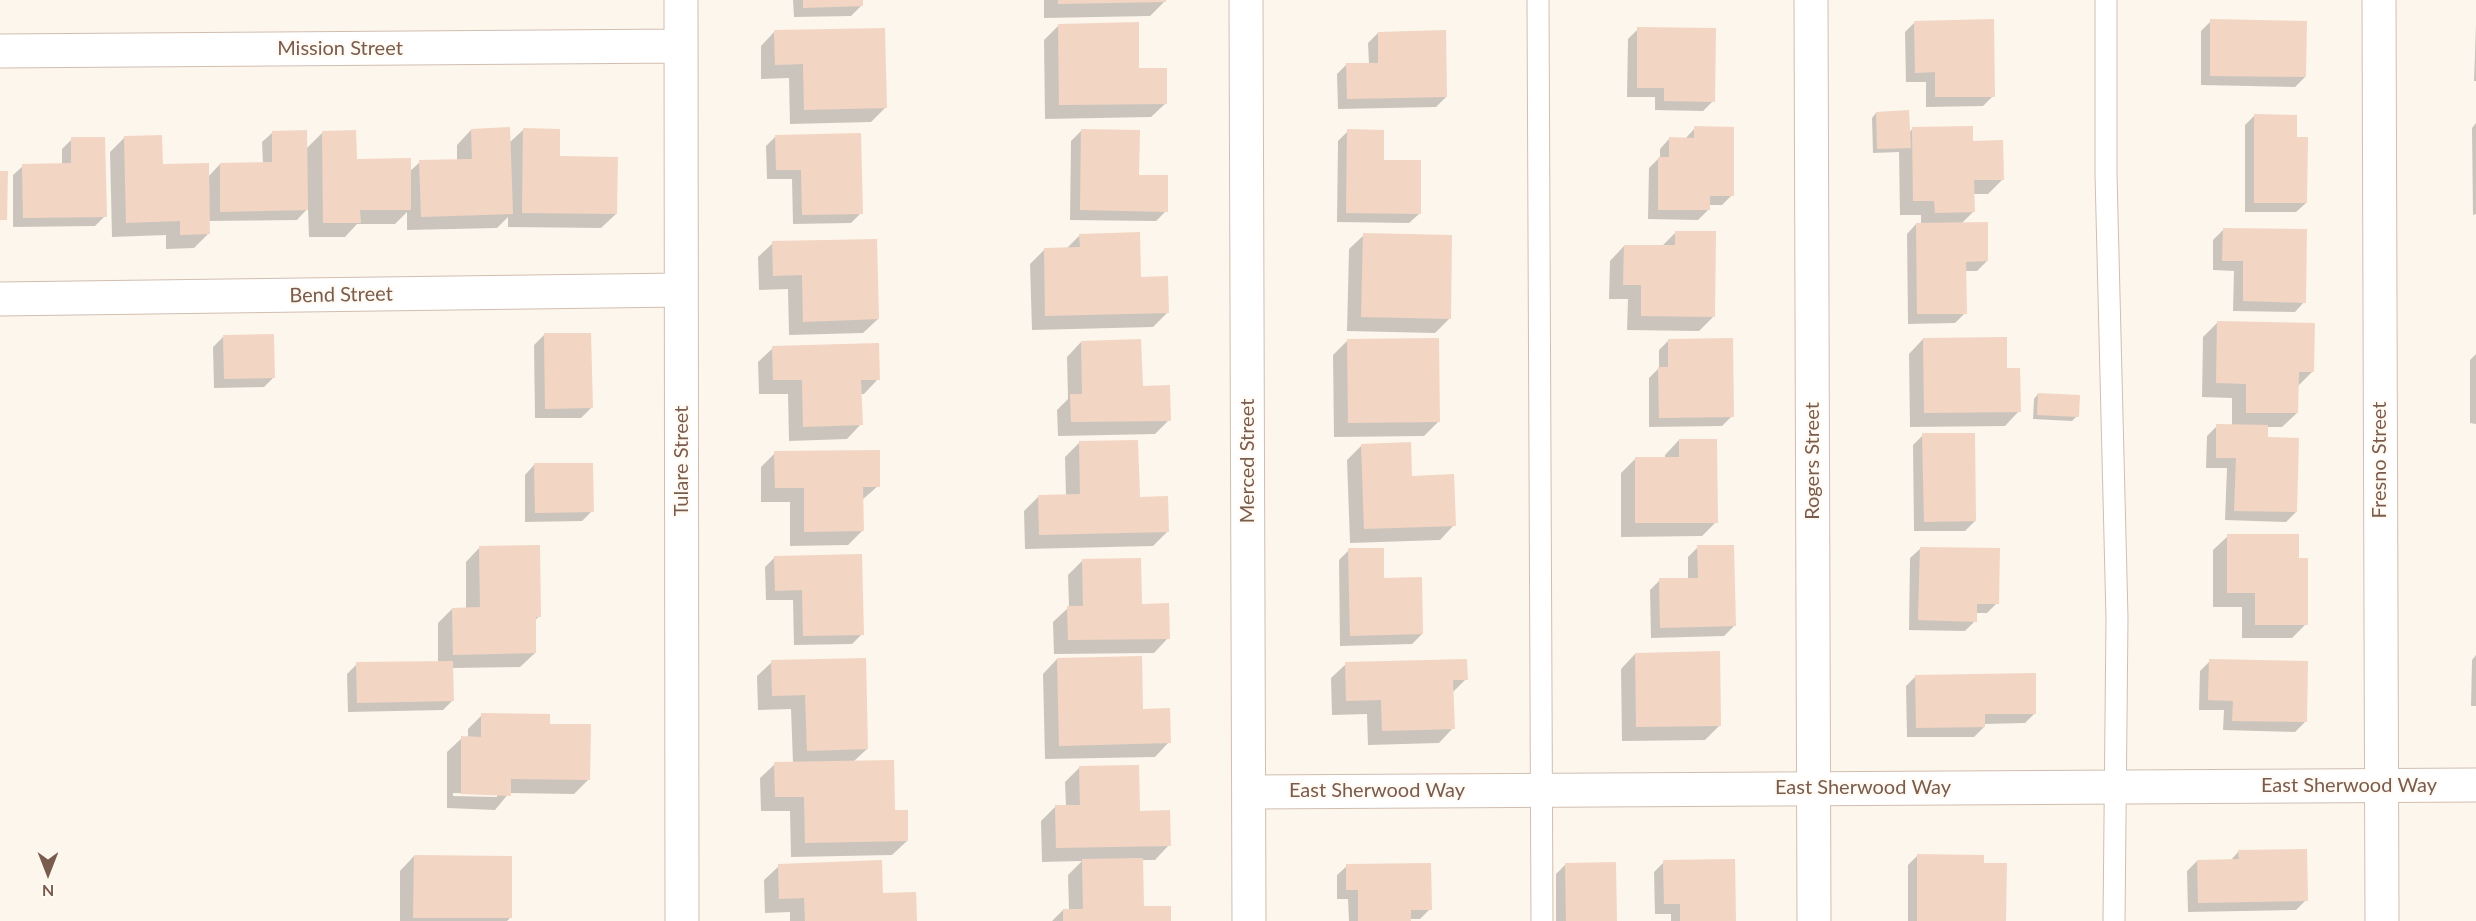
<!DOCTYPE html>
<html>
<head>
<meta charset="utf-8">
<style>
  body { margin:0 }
  #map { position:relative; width:2476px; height:921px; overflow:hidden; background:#fdf6ec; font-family:Lato,sans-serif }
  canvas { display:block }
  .north { position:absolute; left:18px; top:843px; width:60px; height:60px; -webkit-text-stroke:4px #fffaf3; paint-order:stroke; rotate:180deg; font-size:16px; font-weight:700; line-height:24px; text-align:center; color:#7a5c4d }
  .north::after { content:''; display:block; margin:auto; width:21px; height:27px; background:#7a5c4d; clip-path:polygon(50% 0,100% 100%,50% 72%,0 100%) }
</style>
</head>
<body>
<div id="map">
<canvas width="2476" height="921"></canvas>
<div class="north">N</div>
</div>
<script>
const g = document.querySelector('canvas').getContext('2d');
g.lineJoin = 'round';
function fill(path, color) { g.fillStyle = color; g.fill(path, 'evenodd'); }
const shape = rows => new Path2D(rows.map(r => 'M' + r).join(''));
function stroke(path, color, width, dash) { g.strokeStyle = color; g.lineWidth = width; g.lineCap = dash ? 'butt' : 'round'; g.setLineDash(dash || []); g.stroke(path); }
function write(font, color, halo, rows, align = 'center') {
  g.font = font + ' Lato,sans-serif'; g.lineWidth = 4.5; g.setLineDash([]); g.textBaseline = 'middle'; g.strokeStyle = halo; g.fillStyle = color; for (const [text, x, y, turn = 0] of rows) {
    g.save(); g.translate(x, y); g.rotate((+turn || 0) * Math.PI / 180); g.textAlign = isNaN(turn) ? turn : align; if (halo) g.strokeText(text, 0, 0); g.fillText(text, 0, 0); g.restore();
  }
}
fill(shape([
  [793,0,861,0,861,6,851,16,794,17],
  [1044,0,1164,0,1164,2,1150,16,1044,18],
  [2211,21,2305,77,2295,87,2201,85,2201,31],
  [1915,22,1993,96,1983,106,1926,107,1926,82,1906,82,1905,32],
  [1059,25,1166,103,1151,117,1045,119,1044,40],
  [2476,25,2476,81,2474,81],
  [1638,29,1713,101,1703,111,1655,110,1655,97,1627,97,1628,39],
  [775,31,885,108,871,122,790,124,789,78,761,79,761,46],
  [1378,33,1446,97,1436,107,1338,109,1337,74,1347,64,1369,64,1368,43],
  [1876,113,1909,133,1913,128,1972,142,2003,179,1988,194,1973,194,1973,212,1961,224,1987,261,1977,271,1964,271,1965,313,1955,323,1908,324,1907,234,1916,224,1921,224,1921,215,1900,215,1899,152,1873,153,1872,118],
  [2255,115,2295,138,2306,203,2296,212,2245,212,2245,125],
  [2476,123,2476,214,2473,215,2472,128],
  [1695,128,1732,195,1722,205,1708,205,1708,210,1698,220,1648,219,1649,168,1660,157,1660,149,1669,139,1685,139],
  [471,130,509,143,523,130,559,158,616,214,601,228,508,227,508,217,497,228,407,230,407,212,395,224,357,224,345,237,309,237,308,208,297,220,208,221,208,234,194,248,166,249,166,235,112,237,110,152,125,137,161,166,208,177,220,164,263,164,262,142,272,133,306,149,322,133,355,160,409,172,420,162,457,161,457,145],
  [1081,131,1138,177,1166,211,1156,221,1070,220,1071,141],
  [1348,131,1419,214,1409,223,1337,222,1338,141],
  [776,136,861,213,851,223,793,224,792,179,767,179,766,146],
  [72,139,105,216,95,226,13,227,13,175,23,166,62,165,62,149],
  [2223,230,2304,302,2295,312,2233,311,2234,271,2213,270,2213,240],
  [1676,232,1713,317,1699,331,1627,330,1628,299,1609,299,1610,261,1624,246,1661,247],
  [1080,235,1140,279,1168,312,1153,327,1032,330,1030,264,1044,250,1066,249],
  [1364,235,1449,319,1435,333,1347,331,1349,249],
  [773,243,878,319,863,333,789,335,788,289,759,290,758,257],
  [2217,323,2312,372,2297,387,2297,413,2282,427,2266,427,2266,439,2296,512,2286,522,2225,520,2227,468,2206,468,2207,436,2217,426,2232,426,2232,398,2202,397,2203,337],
  [544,335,591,408,581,418,535,418,534,345],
  [223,337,274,377,264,387,214,388,213,347],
  [1923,339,2006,370,2019,411,2005,426,1910,427,1909,354],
  [1348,340,1439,421,1424,436,1334,437,1333,355],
  [1669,340,1732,416,1722,426,1649,427,1649,378,1659,368,1659,350],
  [1081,342,1141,387,1169,420,1155,434,1058,436,1057,410,1068,399,1067,357],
  [773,348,878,379,864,394,860,394,861,424,847,439,789,441,788,394,759,394,758,362],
  [2476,354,2476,424,2470,423,2470,360],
  [2038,394,2077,416,2072,421,2033,419,2034,399],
  [1923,435,1975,521,1965,531,1914,531,1913,445],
  [1679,440,1716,522,1702,536,1621,537,1621,473,1635,459,1665,458,1665,455],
  [1079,443,1138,498,1167,532,1153,546,1025,549,1024,511,1038,497,1066,496,1065,457],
  [1362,445,1411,477,1454,525,1440,540,1350,543,1347,460],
  [775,453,878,486,862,500,862,531,848,545,790,546,790,502,761,502,761,467],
  [534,465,592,511,582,521,525,522,525,475],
  [2228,536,2298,560,2306,624,2292,638,2242,638,2242,607,2213,607,2213,550],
  [480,547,540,616,534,621,535,653,520,667,452,668,453,700,443,710,348,712,347,674,357,664,438,662,438,623,452,609,466,609,466,562],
  [1698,547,1734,626,1724,636,1651,638,1650,590,1660,580,1688,579,1688,557],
  [1920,549,1997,603,1987,613,1975,613,1975,621,1965,631,1909,630,1910,558],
  [1349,550,1383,579,1422,634,1412,644,1340,646,1339,560],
  [775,557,862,634,852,644,794,645,793,600,766,600,765,567],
  [1082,561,1140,605,1168,638,1154,653,1054,654,1053,622,1069,607,1068,575],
  [1635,654,1720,725,1705,740,1622,741,1621,669],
  [2476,655,2476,706,2471,706,2472,660],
  [1057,659,1142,710,1169,742,1155,757,1045,759,1043,674],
  [2210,661,2305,722,2295,732,2223,730,2224,710,2199,710,2200,671],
  [772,662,867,749,853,762,893,812,907,841,892,855,791,857,790,811,761,811,760,778,775,764,793,763,791,709,758,710,757,676],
  [1346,664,1466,679,1452,693,1453,728,1439,743,1368,745,1367,714,1332,715,1331,678],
  [1916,676,2035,713,2025,723,1984,724,1984,727,1974,737,1907,737,1906,686],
  [482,715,549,725,588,780,574,794,509,793,495,810,447,808,447,752,462,738,468,738,468,729],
  [453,793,497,794,497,797,453,796],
  [1079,768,1139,812,1169,845,1155,860,1141,860,1142,908,1170,921,1052,921,1063,910,1069,910,1068,875,1082,861,1042,862,1041,821,1055,807,1066,807,1065,782],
  [2239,851,2306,900,2296,910,2188,912,2187,871,2197,861,2230,861],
  [1918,855,1983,864,2005,921,1908,921,1908,865],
  [414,856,510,918,507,921,400,921,400,871],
  [1664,862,1734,921,1671,921,1671,914,1655,914,1654,872],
  [1566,864,1615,921,1556,921,1556,874],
  [779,866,882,894,916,921,790,921,790,912,765,913,764,880],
  [1347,866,1430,909,1420,919,1409,919,1409,921,1349,921,1348,899,1337,899,1337,875]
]), '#0003');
fill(shape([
  [803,0,863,0,863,6,803,8],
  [1058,0,1166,0,1166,2,1058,4],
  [1994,19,1995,97,1935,97,1935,72,1915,73,1914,21],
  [2210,19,2307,21,2306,77,2210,76],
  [1139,22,1139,68,1167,68,1167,104,1059,105,1058,24],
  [1637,27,1716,28,1715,102,1664,101,1664,88,1637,88],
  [885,28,887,108,804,110,803,64,775,65,774,30],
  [1446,30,1447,97,1347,99,1346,63,1378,63,1378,32],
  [1909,110,1911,148,1877,149,1876,112],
  [2254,114,2297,115,2297,137,2308,137,2307,203,2254,203],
  [1694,126,1734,127,1734,196,1710,196,1710,210,1658,210,1658,157,1669,157,1669,137,1694,138],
  [1973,126,1973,141,2003,140,2004,180,1974,180,1975,212,1935,213,1934,201,1913,201,1912,127],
  [510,127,513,214,421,217,419,160,472,159,471,129],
  [523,128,560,129,560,156,618,157,617,214,522,213],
  [1081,129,1140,130,1139,175,1168,175,1168,212,1080,210],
  [1347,129,1384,130,1384,160,1421,160,1421,214,1346,213],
  [307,130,308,210,220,212,220,163,272,162,272,131],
  [356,130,357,159,411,158,411,210,360,210,361,223,323,223,322,131],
  [861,133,863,214,802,215,801,170,776,170,775,135],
  [162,135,163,164,209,163,210,234,180,235,180,221,126,223,124,136],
  [71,137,105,137,107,217,23,218,22,164,71,163],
  [0,171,8,171,7,220,0,220],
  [1988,222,1988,261,1966,262,1967,314,1917,314,1916,223],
  [2223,228,2307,229,2306,303,2243,301,2243,261,2222,261],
  [1675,231,1716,231,1715,317,1641,316,1641,285,1623,285,1624,245,1675,245],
  [1140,232,1141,277,1168,276,1169,313,1045,316,1044,248,1080,247,1079,234],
  [1363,233,1452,235,1451,319,1361,317],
  [877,239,879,319,803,322,802,275,773,276,772,241],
  [2217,321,2315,323,2314,372,2299,372,2298,413,2246,413,2246,384,2216,383],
  [544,333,591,333,593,408,545,409],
  [274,334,275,378,224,379,223,335],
  [2007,337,2007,368,2020,368,2021,412,1924,413,1923,338],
  [1439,338,1440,422,1348,423,1347,339],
  [1733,338,1734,417,1659,418,1658,367,1668,367,1668,339],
  [1141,339,1143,386,1170,385,1171,421,1071,422,1070,394,1082,394,1081,341],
  [879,343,880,380,861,380,863,425,803,427,802,380,773,380,772,346],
  [2038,393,2080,395,2079,417,2037,415],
  [2216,424,2268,425,2268,437,2299,438,2297,512,2234,511,2236,458,2216,458],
  [1922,433,1975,433,1976,521,1924,522],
  [1679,439,1717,439,1718,523,1635,523,1635,457,1679,457],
  [1138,440,1140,497,1168,496,1169,532,1039,535,1038,495,1080,494,1079,441],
  [1411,442,1412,476,1454,474,1456,526,1364,529,1361,444],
  [880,450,880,487,863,487,864,531,804,532,804,488,775,488,774,451],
  [534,463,593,463,594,512,535,513],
  [2227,534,2299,534,2299,558,2308,558,2308,625,2255,625,2255,593,2227,593],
  [540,545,541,617,536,617,536,653,453,655,452,608,480,607,479,546],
  [1697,545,1734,545,1736,626,1660,628,1659,578,1698,578],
  [1920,547,2000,548,1999,604,1977,604,1977,622,1918,620],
  [1348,548,1384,548,1384,578,1422,577,1423,634,1350,636],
  [862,554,864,635,803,636,802,590,775,591,774,556],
  [1141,558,1142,604,1169,603,1170,639,1068,640,1067,606,1083,606,1082,559],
  [1720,651,1721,726,1636,727,1635,653],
  [1142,656,1143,709,1170,708,1171,743,1059,746,1057,658],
  [866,658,868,749,807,751,805,695,772,696,771,660],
  [1467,659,1468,680,1453,680,1455,729,1382,731,1381,700,1346,701,1345,662],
  [2209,659,2308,661,2307,722,2232,721,2233,701,2208,700],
  [453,661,454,701,357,703,356,662],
  [2036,673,2036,714,1985,714,1985,727,1916,728,1915,675],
  [481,713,550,714,550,724,591,724,590,780,511,779,511,796,461,794,461,736,481,737],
  [894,760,895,810,908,810,908,841,805,843,804,797,775,797,774,762],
  [1139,765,1140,811,1170,810,1171,846,1056,848,1055,805,1080,805,1079,766],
  [2307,849,2308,901,2198,903,2197,860,2239,859,2238,850],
  [1917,854,1984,855,1984,863,2007,863,2006,921,1917,921],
  [414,855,512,856,512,918,413,918],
  [1143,858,1144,906,1171,906,1171,921,1063,921,1063,909,1083,909,1082,859],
  [1735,859,1736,921,1680,921,1680,904,1664,904,1663,860],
  [882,860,883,893,916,892,917,921,805,921,804,898,779,899,778,864],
  [1616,862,1617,921,1566,921,1565,863],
  [1431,863,1432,910,1411,910,1411,921,1358,921,1358,890,1346,890,1346,864]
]), '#f3d5c3');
const service = shape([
  [1538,0,1542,921],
  [2106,0,2106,174,2117,618,2114,921]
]);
const minor = shape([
  [681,0,682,921],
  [1246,0,1249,921],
  [1811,0,1814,921],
  [2379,0,2382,921],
  [0,51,681,46],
  [0,299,681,290]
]);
const tertiary = shape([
  [1250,792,2476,785]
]);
stroke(service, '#d1beb0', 23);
stroke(minor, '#d1beb0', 35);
stroke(tertiary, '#d1beb0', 35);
stroke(service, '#fff', 21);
stroke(minor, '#fff', 33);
stroke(tertiary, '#fff', 33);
write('20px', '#7a5c4d', '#fffaf3', [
  ["Mission Street",340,49],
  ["Bend Street",341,295,-1],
  ["Fresno Street",2380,460,-90],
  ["Tulare Street",682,461,-90],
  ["Merced Street",1248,461,-90],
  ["Rogers Street",1813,461,-90],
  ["East Sherwood Way",2349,786],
  ["East Sherwood Way",1863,788],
  ["East Sherwood Way",1377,791]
]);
</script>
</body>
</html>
